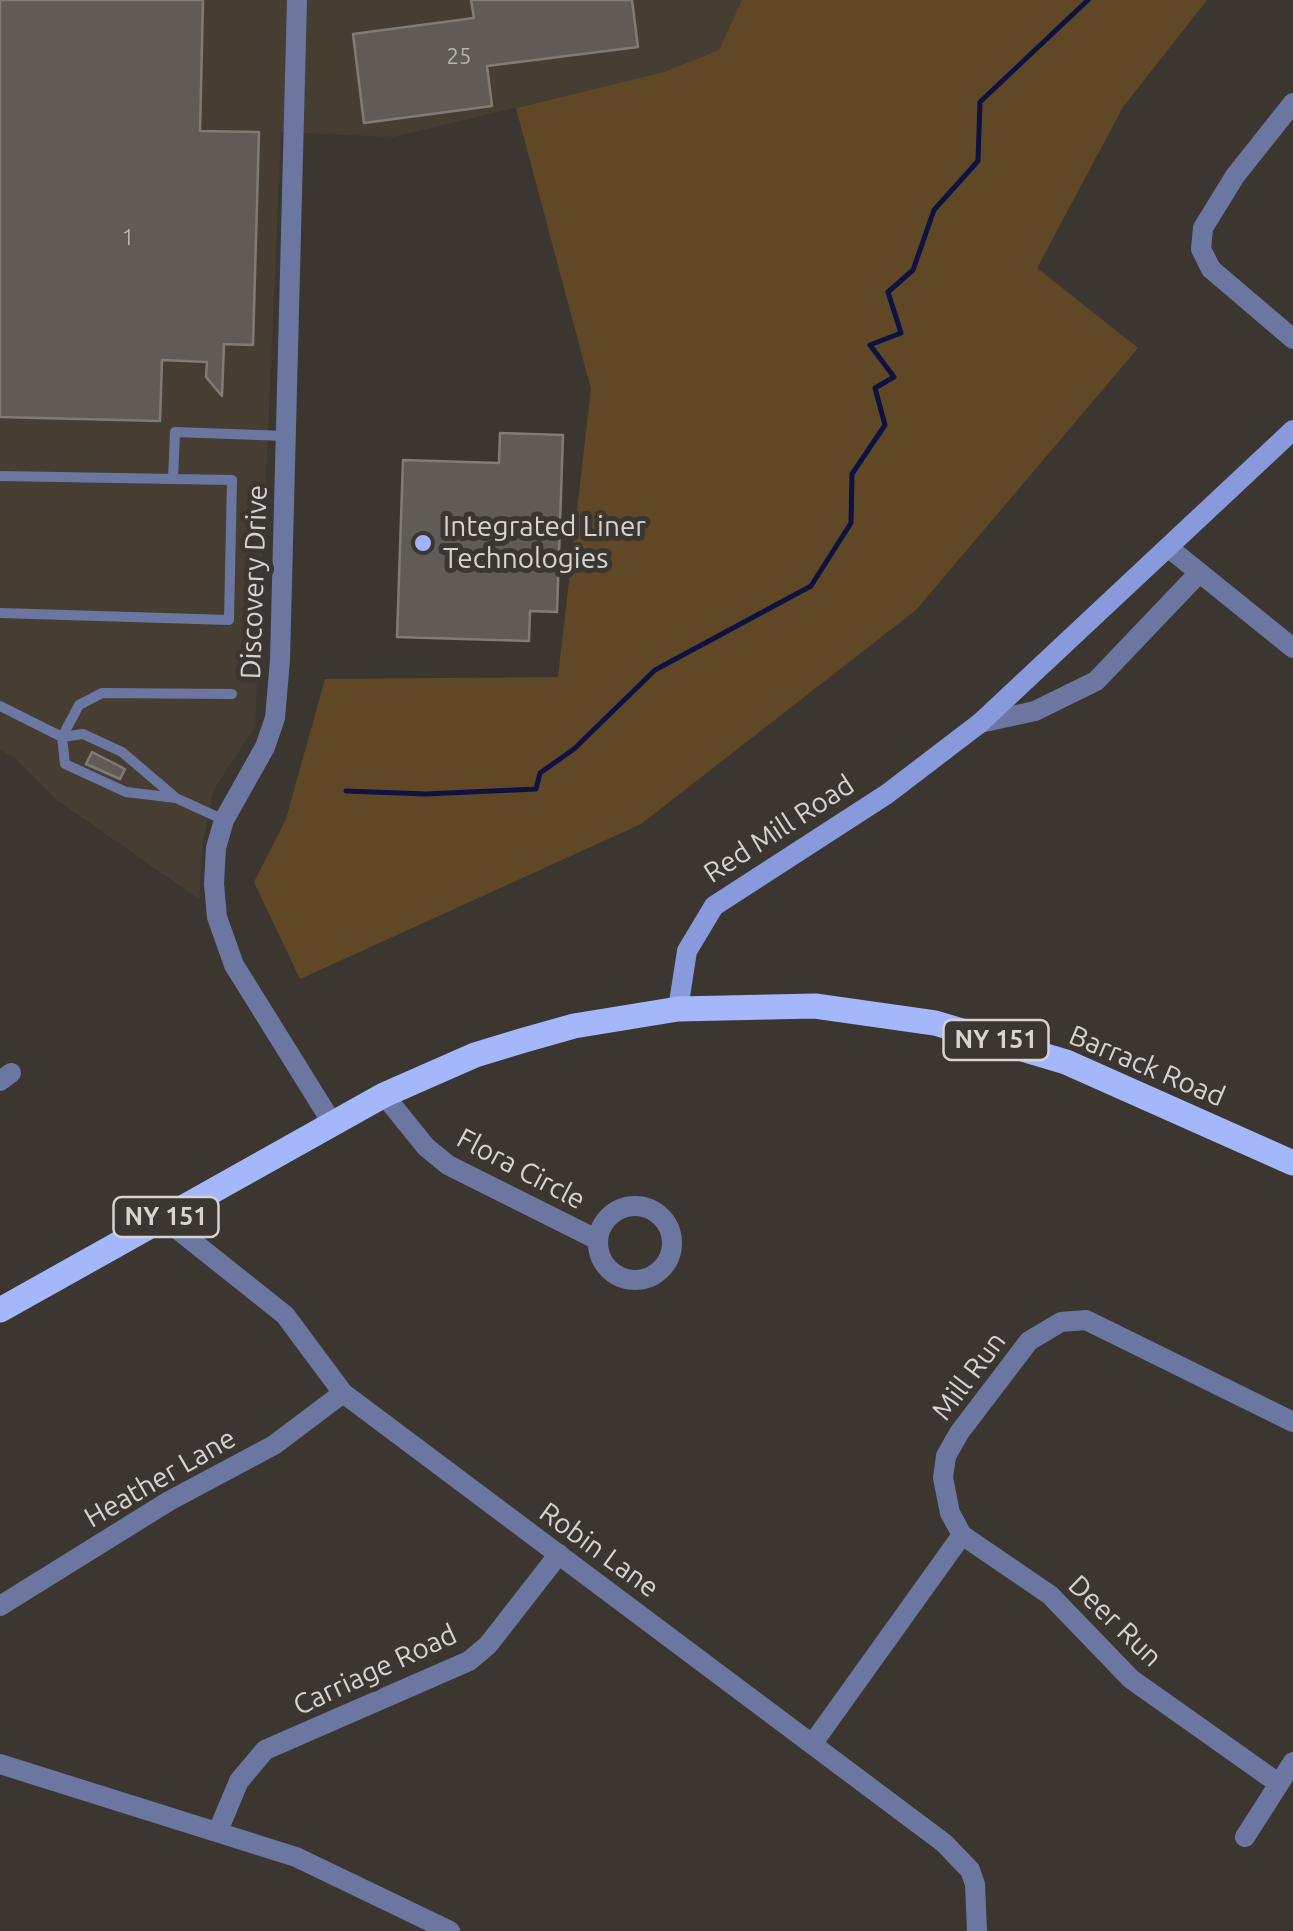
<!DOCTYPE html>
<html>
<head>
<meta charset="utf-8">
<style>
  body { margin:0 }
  canvas { display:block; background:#3b3630 }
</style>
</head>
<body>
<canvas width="1293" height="1931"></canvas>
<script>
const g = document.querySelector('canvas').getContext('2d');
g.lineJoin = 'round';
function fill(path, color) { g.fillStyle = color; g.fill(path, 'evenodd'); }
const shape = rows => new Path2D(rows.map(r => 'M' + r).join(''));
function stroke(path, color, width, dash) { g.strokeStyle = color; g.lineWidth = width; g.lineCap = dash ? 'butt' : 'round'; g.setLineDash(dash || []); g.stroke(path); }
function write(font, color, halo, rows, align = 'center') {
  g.font = font + ' Ubuntu,sans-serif'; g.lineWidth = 10; g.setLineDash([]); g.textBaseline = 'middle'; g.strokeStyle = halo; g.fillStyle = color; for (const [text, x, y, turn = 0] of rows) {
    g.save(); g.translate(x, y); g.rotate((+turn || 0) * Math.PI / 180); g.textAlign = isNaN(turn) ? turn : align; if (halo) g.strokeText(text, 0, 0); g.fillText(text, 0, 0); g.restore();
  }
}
fill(shape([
  [0,0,742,0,719,50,664,72,393,137,281,132,255,727,214,789,203,842,199,899,57,800,15,758,0,750]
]), '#473e33');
fill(shape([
  [742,0,1207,0,1123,107,1037,268,1138,348,916,610,641,824,300,979,254,882,286,819,325,679,558,677,591,389,516,108,664,72,719,50]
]), '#604827');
stroke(shape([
  [346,791,426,794,536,789,540,773,574,749,655,670,811,586,851,523,852,474,885,425,875,388,894,377,870,345,901,333,888,292,913,270,934,210,978,161,980,102,1088,0]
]), '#0e1240', 5);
const building = shape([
  [0,0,203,0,200,131,259,132,253,345,224,344,222,396,206,377,207,362,162,360,160,421,0,417,0,0],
  [471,0,632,0,638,47,487,66,492,106,364,123,353,34,474,18,471,0],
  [500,433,563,435,557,612,530,611,529,641,397,637,403,460,499,463,500,433],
  [92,752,125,769,120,779,86,764,92,752]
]);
fill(building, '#605b55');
stroke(building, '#807b75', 2.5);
stroke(shape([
  [0,476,232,480,229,620,0,613],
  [173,479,175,432,286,436],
  [0,706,62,737,83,734,122,752,176,798,224,820],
  [62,737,79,705,102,693,232,694],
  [62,737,65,764,126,792,176,798]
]), '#6c77a1', 10);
stroke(shape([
  [297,0,280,660,275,718,265,747,224,820,216,848,214,884,217,917,234,965,331,1121],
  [1293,103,1235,176,1203,228,1201,249,1211,269,1293,339],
  [1169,548,1293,648],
  [980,723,1035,711,1096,681,1199,573],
  [0,1081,11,1073],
  [384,1095,426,1147,448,1165,598,1240],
  '598 1243a37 37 0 1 1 74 0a37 37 0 1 1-74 0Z',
  [163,1218,285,1315,343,1393,944,1843,970,1870,975,1884,977,1931],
  [962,1535,1050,1595,1131,1679,1278,1783],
  [0,1606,169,1501,274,1445,343,1393],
  [813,1743,962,1535,950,1513,943,1478,946,1456,959,1433,1029,1341,1061,1322,1086,1320,1293,1422],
  [0,1764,296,1857,450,1931],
  [218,1831,239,1781,265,1750,469,1661,488,1645,559,1554],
  [1245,1837,1293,1762]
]), '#6c77a1', 20);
stroke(shape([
  [678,1009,687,951,714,906,887,794,980,723,1293,430]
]), '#899adc', 20);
stroke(shape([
  [0,1310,384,1095,475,1055,521,1041,574,1026,678,1009,815,1006,935,1023,1066,1062,1293,1163]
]), '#a5b7fb', 25);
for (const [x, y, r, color] of [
  [423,543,10,"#a0b3fd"]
]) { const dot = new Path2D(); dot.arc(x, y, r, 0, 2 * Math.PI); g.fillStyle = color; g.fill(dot); stroke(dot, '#3b3630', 4); }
write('22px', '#b8b5b1', null, [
  ["25",459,57],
  ["1",128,238]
]);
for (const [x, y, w] of [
  [996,1040,105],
  [166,1217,105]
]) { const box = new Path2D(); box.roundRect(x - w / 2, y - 20, w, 40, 8); g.fillStyle = '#3b3630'; g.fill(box); stroke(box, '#d6d3d0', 2.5); }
write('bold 25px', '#d6d3d0', null, [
  ["NY 151",996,1040],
  ["NY 151",166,1217]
]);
write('28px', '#d6d3d0', '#3b3630', [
  ["Integrated Liner",443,527],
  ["Technologies",443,559]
], 'left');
write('28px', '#d6d3d0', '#3b3630', [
  ["Discovery Drive",254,582,-88],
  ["Red Mill Road",779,829,-33],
  ["Barrack Road",1147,1066,23],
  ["Flora Circle",521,1169,28],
  ["Mill Run",969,1376,-53],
  ["Heather Lane",160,1478,-30],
  ["Robin Lane",599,1550,36],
  ["Deer Run",1115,1621,44],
  ["Carriage Road",375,1670,-25]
]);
</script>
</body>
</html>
